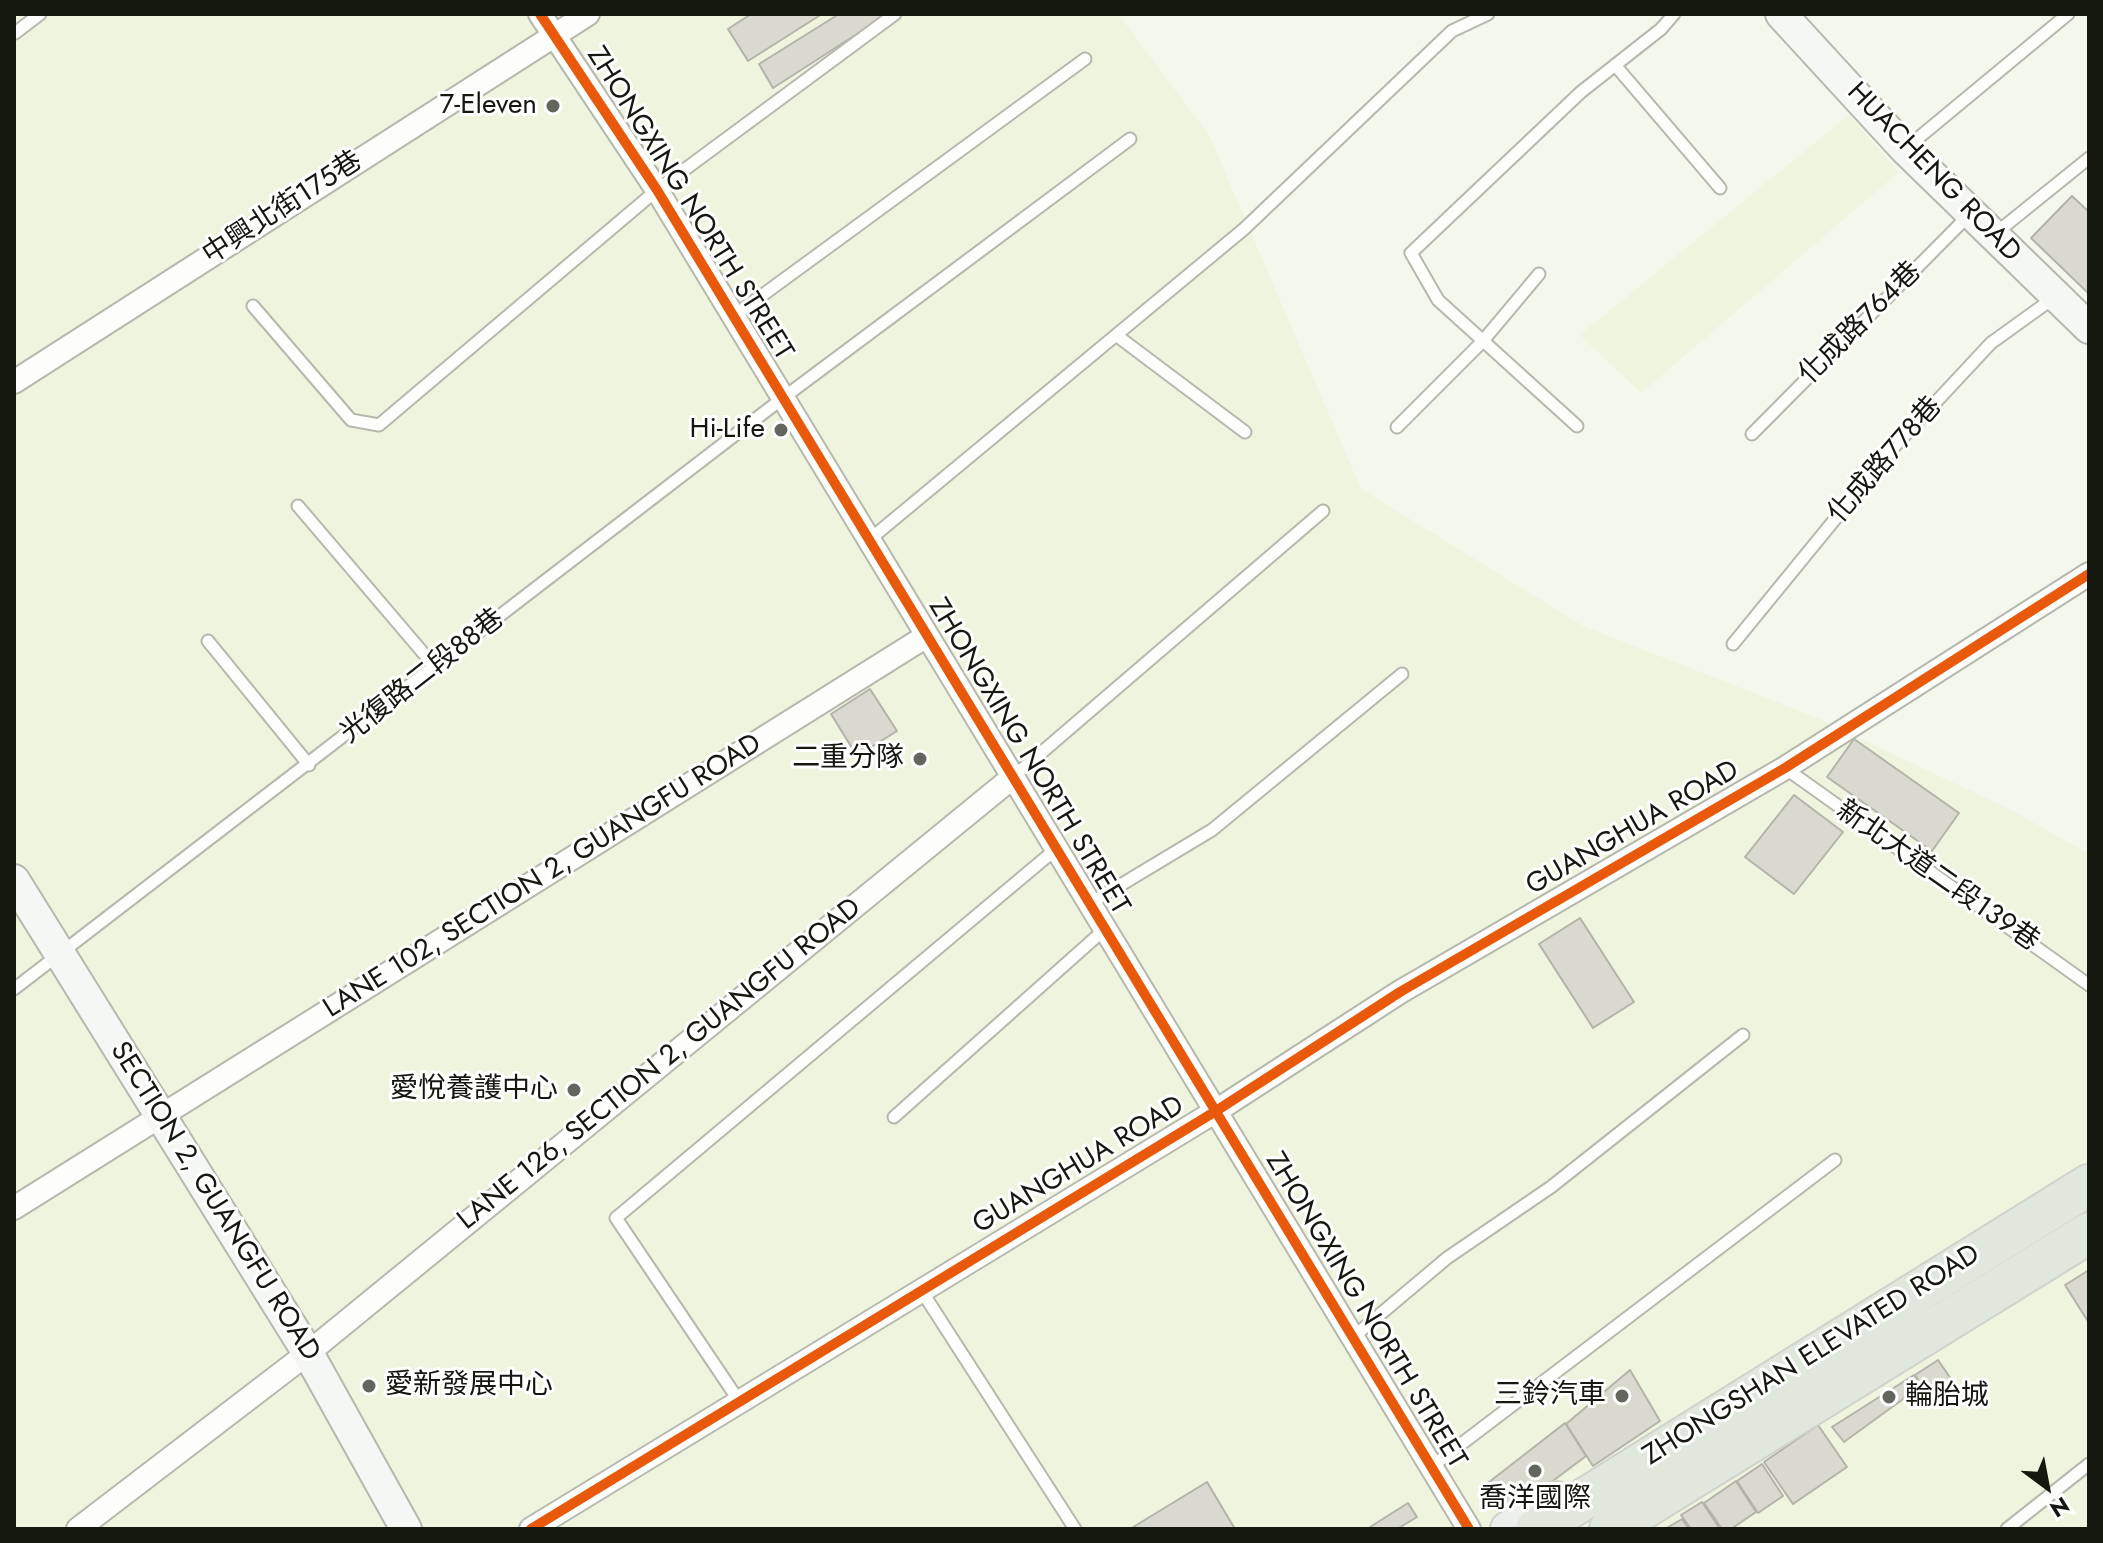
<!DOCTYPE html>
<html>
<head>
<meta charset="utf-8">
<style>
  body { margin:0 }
  #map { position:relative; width:2103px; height:1543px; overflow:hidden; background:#f4f7eb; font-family:Jost,sans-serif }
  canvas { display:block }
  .frame { position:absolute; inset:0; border:16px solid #15180f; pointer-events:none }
  .north { position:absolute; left:2007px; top:1447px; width:80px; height:80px; -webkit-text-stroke:6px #fff; paint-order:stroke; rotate:148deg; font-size:22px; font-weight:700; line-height:32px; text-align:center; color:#15180f }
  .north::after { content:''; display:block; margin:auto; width:28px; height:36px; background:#15180f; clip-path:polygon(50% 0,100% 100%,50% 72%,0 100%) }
</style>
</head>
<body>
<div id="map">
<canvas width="2103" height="1543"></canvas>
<div class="frame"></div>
<div class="north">N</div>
</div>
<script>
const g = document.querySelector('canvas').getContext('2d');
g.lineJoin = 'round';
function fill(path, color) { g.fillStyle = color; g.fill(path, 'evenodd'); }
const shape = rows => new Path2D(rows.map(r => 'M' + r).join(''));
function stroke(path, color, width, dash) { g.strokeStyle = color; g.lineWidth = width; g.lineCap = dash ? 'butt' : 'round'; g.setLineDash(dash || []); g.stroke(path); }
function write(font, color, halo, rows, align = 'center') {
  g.font = font + ' Jost,"Noto Sans TC",sans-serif'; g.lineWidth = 6; g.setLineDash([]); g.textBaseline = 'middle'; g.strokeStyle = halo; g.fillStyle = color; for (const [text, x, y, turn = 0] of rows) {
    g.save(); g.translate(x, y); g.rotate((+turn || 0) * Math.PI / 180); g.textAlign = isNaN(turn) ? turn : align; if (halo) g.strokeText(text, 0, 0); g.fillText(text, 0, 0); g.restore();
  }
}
fill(shape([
  [14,14,1118,14,1209,135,1361,489,1583,626,1817,718,2013,811,2089,854,2089,1529,14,1529],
  [1849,115,1899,172,1641,393,1580,335]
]), '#eef4dd');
const building = shape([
  [751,14,822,14,748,61,728,29,751,14],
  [839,14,888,14,773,88,759,64,839,14],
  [2072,196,2089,212,2089,294,2031,238,2072,196],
  [870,689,897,731,857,756,831,714,870,689],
  [1854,739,1959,813,1932,851,1827,777,1854,739],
  [1794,795,1843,832,1794,894,1745,857,1794,795],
  [1580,918,1634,1002,1593,1028,1539,944,1580,918],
  [2089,1270,2089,1323,2065,1285,2089,1270],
  [1938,1360,1960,1392,1935,1408,1915,1375,1938,1360],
  [1630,1370,1660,1421,1593,1466,1566,1424,1630,1370],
  [1914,1375,1921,1386,1844,1442,1832,1427,1914,1375],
  [1565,1423,1586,1456,1517,1508,1498,1504,1484,1486,1565,1423],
  [1818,1425,1847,1467,1793,1504,1764,1462,1818,1425],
  [1762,1464,1783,1496,1758,1513,1737,1481,1762,1464],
  [1736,1481,1756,1512,1731,1529,1722,1529,1704,1503,1736,1481],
  [1207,1482,1235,1529,1130,1529,1207,1482],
  [1702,1502,1720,1529,1691,1529,1681,1515,1702,1502],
  [1408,1503,1417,1517,1397,1529,1367,1529,1408,1503],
  [1682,1519,1689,1529,1665,1529,1682,1519]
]);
fill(building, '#d9d9cf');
stroke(building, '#b3b3a9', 2);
const lane = shape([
  [15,33,40,14],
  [1615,65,1720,188],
  [1905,149,2068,14],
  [1996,233,2089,158],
  [253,306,351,420,379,425,657,190,895,14],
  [734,316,1085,59],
  [1116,335,1245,432],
  [1577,426,1438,300,1411,253,1581,92,1661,29,1674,14],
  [1397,427,1482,342,1539,274],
  [1752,434,1970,214],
  [298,506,436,668],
  [869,540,1244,229,1452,31,1488,14],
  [208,641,309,765],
  [1733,644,1894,447,1991,343,2055,297],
  [1785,768,2089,985],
  [1013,777,1323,511],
  [1089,904,1212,830,1402,674],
  [14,989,783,398,1130,139],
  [894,1117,1105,929],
  [921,1290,1075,1529],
  [1352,1338,1447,1258,1551,1187,1743,1035],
  [739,1401,616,1218,1056,849],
  [1431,1467,1835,1160],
  [2007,1529,2089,1464]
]);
const street = shape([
  [540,14,657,190,1469,1529],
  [14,382,588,14],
  [14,1208,925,637],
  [78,1529,308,1353,1013,777],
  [531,1529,1216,1111,1400,992,1785,768,2089,574]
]);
const secondary = shape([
  [1781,14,1905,149,2089,328],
  [14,880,308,1353,406,1529]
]);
const primary = shape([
  [1508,1529,1557,1499]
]);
const highway = shape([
  [1536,1529,2089,1185],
  [1610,1529,2089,1233]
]);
stroke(lane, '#b6b8ae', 15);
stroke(street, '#b6b8ae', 26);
stroke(secondary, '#b6b8ae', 34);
stroke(primary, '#d1d2cc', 38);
stroke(highway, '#d1d2cc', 44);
stroke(lane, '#fdfefc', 11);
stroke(street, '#fdfefc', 22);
stroke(secondary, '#f4f7f3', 30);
stroke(primary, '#ecf0ea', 34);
stroke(highway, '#e0e8dd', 40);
stroke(shape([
  [540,14,657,190,1469,1529],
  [531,1529,1216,1111,1400,992,1785,768,2089,574]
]), '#e8590c', 10);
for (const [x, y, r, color] of [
  [553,106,8,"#63665c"],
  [781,430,8,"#63665c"],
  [920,759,8,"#63665c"],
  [574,1090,8,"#63665c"],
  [369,1386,8,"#63665c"],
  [1622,1396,8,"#63665c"],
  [1889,1397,8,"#63665c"],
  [1535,1471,8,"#63665c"]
]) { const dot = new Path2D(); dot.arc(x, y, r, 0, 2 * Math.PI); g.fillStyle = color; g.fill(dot); stroke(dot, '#fff', 3); }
write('28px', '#15180f', '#fff', [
  ["7-Eleven",537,106],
  ["Hi-Life",765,430],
  ["二重分隊",904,759],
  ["愛悅養護中心",558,1090],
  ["愛新發展中心",385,1386,"left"],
  ["三鈴汽車",1606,1396],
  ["輪胎城",1905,1397,"left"],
  ["喬洋國際",1535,1500,"center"]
], 'right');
write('28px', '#15180f', '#fff', [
  ["HUACHENG ROAD",1933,173,46],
  ["ZHONGXING NORTH STREET",689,204,58],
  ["中興北街175巷",283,209,-33],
  ["化成路764巷",1861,324,-45],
  ["化成路778巷",1886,461,-49],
  ["光復路二段88巷",423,677,-38],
  ["ZHONGXING NORTH STREET",1028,757,59],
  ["GUANGHUA ROAD",1633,829,-30],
  ["LANE 102, SECTION 2, GUANGFU ROAD",543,877,-32],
  ["新北大道二段139巷",1937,877,35],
  ["LANE 126, SECTION 2, GUANGFU ROAD",660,1065,-39],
  ["GUANGHUA ROAD",1079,1166,-31],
  ["SECTION 2, GUANGFU ROAD",214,1202,58],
  ["ZHONGXING NORTH STREET",1365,1311,59],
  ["ZHONGSHAN ELEVATED ROAD",1812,1356,-32]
]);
</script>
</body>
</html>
